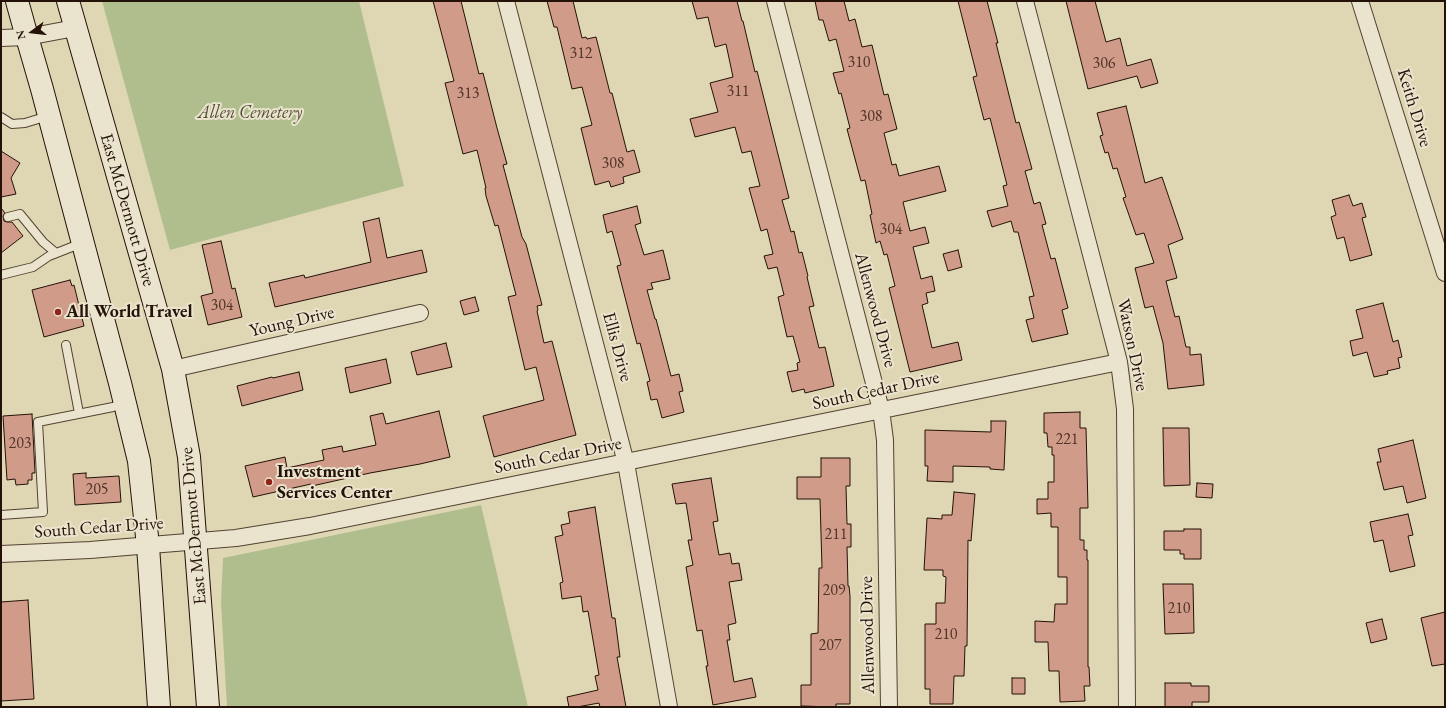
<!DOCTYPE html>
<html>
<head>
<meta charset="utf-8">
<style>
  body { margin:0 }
  #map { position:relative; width:1446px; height:708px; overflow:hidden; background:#dfd6b3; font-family:"EB Garamond",serif }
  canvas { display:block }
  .frame { position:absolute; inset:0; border:2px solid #241107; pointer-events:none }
  .north { position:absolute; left:12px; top:12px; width:40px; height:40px; -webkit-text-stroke:3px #eae4ce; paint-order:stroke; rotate:255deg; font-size:11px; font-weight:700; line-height:16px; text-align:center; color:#241107 }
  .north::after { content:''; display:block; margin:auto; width:14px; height:18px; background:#241107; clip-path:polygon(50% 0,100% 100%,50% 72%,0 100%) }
</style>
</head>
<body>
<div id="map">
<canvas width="1446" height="708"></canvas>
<div class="frame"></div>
<div class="north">N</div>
</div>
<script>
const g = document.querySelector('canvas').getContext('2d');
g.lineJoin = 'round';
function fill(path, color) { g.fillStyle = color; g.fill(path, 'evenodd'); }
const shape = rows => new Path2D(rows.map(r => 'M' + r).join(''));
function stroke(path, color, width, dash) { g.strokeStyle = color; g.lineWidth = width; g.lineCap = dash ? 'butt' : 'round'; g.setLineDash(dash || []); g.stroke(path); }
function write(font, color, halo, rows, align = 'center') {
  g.font = font + ' "EB Garamond",serif'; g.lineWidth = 4; g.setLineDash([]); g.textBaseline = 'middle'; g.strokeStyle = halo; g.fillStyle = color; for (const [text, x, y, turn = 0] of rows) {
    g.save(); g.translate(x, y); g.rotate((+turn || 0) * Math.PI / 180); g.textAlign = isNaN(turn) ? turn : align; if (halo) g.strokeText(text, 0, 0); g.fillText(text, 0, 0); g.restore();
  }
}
fill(shape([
  [102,1,359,1,404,186,170,250],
  [481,505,528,707,227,707,221,602,223,558]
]), '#b0be8e');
const building = shape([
  [433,1,461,1,479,74,483,73,497,128,507,164,503,165,522,237,526,244,542,305,537,306,538,310,537,311,544,343,552,341,576,435,494,457,483,416,544,400,536,367,525,370,508,297,516,295,498,225,495,226,486,196,485,188,486,188,477,150,463,154,445,83,454,81,433,1],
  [547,1,573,1,582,38,586,37,587,39,596,37,610,93,612,93,627,152,634,150,640,172,623,177,624,183,611,187,609,181,595,185,581,128,592,125,582,87,572,89,557,27,554,27,547,1],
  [692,1,737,1,742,21,743,21,755,72,757,71,789,198,782,200,791,232,794,231,799,253,802,252,808,276,807,277,814,306,809,307,819,348,825,347,834,386,805,393,804,389,792,392,787,372,798,370,797,363,800,362,793,336,787,337,778,297,784,295,777,267,768,269,764,256,773,254,767,229,761,231,749,188,760,186,751,151,742,153,735,127,695,137,690,119,718,112,710,83,733,77,726,44,715,47,708,17,697,19,692,1],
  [815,1,844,1,849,21,855,19,862,47,872,45,884,95,888,94,897,129,884,133,892,165,896,164,899,176,939,166,946,191,903,202,910,231,925,227,929,243,913,247,921,279,932,276,935,291,926,293,928,303,922,305,932,348,958,342,962,360,910,372,889,288,895,286,887,254,884,255,880,241,876,243,870,215,872,214,865,180,861,181,847,129,850,128,841,93,839,94,833,73,844,71,836,39,829,41,823,20,819,20,815,1],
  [958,1,987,1,998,43,996,43,1016,123,1019,122,1032,169,1025,171,1034,204,1040,202,1046,224,1042,225,1051,259,1055,258,1068,308,1062,310,1068,334,1032,342,1026,320,1034,318,1029,297,1034,296,1018,232,1014,232,1011,221,992,227,987,211,1008,206,1003,186,1007,185,990,118,984,120,973,77,977,76,958,1],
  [1066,1,1095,1,1106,42,1120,38,1127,66,1151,59,1158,83,1141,88,1137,76,1088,89,1066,1],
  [1126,106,1145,183,1162,177,1183,239,1168,245,1177,278,1166,281,1175,317,1179,316,1186,347,1190,347,1190,355,1201,354,1204,385,1168,389,1163,343,1153,306,1145,308,1135,268,1154,263,1144,233,1136,235,1123,198,1126,197,1117,168,1113,169,1108,152,1105,153,1100,136,1103,135,1097,113,1126,106],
  [1,151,20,163,11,178,16,194,1,197,1,151],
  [1349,195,1353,206,1362,203,1366,217,1362,218,1372,255,1350,261,1344,237,1337,239,1331,217,1336,215,1332,200,1349,195],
  [637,206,641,223,635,225,644,255,663,250,670,279,651,283,653,289,647,290,655,319,656,319,671,376,679,374,683,391,679,392,684,412,662,418,657,399,651,400,647,382,650,381,640,343,637,344,617,266,621,265,612,231,607,233,603,215,637,206],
  [1,208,5,213,3,216,4,221,7,222,12,222,23,236,1,253,1,208],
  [379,218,387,258,422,250,427,272,275,307,269,283,304,275,305,278,371,262,363,222,379,218],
  [221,241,232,289,235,288,242,317,208,325,201,296,213,293,202,245,221,241],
  [958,250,962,267,948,271,943,254,958,250],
  [70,280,72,286,74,285,84,326,44,337,32,290,70,280],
  [475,297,479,311,464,315,460,301,475,297],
  [1383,303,1393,342,1398,340,1402,357,1398,358,1400,368,1387,371,1388,374,1374,377,1367,352,1353,356,1350,341,1363,338,1356,310,1383,303],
  [446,343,452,367,417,375,411,352,446,343],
  [386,359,391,383,350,393,345,368,386,359],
  [299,372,303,390,242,406,237,386,272,377,273,378,299,372],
  [439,411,450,457,420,464,370,473,312,486,311,484,253,497,245,466,285,457,287,468,324,460,322,450,342,446,343,452,376,445,370,416,383,413,386,424,439,411],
  [1080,412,1080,428,1086,428,1088,508,1080,508,1080,540,1084,540,1084,550,1087,550,1087,560,1088,560,1088,667,1089,667,1090,686,1084,686,1085,701,1060,702,1059,671,1049,671,1048,642,1035,642,1035,621,1054,622,1055,604,1067,604,1067,577,1058,577,1058,527,1051,527,1051,513,1037,514,1037,499,1048,499,1048,482,1054,482,1054,455,1052,455,1052,447,1048,447,1047,433,1044,433,1044,413,1080,412],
  [32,414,35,473,32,473,32,480,28,480,28,484,16,485,15,479,7,480,3,416,32,414],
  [991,421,1006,421,1004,470,990,469,990,467,953,466,953,482,927,481,928,466,925,466,925,430,991,432,991,421],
  [1163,428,1189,428,1190,485,1164,486,1163,428],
  [1413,440,1426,498,1407,503,1403,486,1384,490,1377,462,1381,462,1378,449,1413,440],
  [821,458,850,458,850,486,846,486,847,524,851,524,851,547,847,547,848,586,849,586,850,596,850,704,836,704,836,707,801,706,801,685,811,685,811,634,818,633,819,568,822,568,820,499,797,499,797,477,821,477,821,458],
  [86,473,86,478,119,476,121,502,75,505,73,474,86,473],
  [711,478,718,521,713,522,719,555,730,553,732,564,739,563,742,580,729,582,736,623,728,625,730,640,727,640,734,682,752,678,756,697,713,705,706,666,708,666,702,630,697,631,686,567,693,565,688,540,692,540,686,503,676,504,672,484,711,478],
  [1197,483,1213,484,1212,498,1196,497,1197,483],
  [954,492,975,494,971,541,968,540,967,646,965,646,964,676,954,676,953,704,930,704,930,689,925,689,925,624,936,624,936,603,945,603,946,577,943,576,943,570,924,570,927,518,942,519,942,515,952,515,954,492],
  [595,507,612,618,615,618,620,657,617,657,626,707,600,707,599,703,577,707,569,707,567,697,598,690,595,676,599,675,588,611,583,612,581,596,562,599,560,583,563,582,555,537,563,535,561,525,570,523,568,512,595,507],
  [1408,514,1413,535,1408,536,1415,566,1390,572,1383,540,1374,542,1370,522,1408,514],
  [1184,529,1201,529,1201,559,1184,559,1184,554,1180,554,1180,550,1164,550,1164,531,1184,531,1184,529],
  [1163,584,1193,584,1194,633,1165,634,1163,584],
  [28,600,34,699,1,701,1,602,28,600],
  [1445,612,1445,664,1432,666,1421,618,1445,612],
  [1382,619,1387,639,1371,643,1366,623,1382,619],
  [1012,678,1025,678,1025,694,1012,694,1012,678],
  [1165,683,1191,683,1191,686,1209,686,1209,702,1192,702,1192,707,1165,707,1165,683]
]);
fill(building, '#d09b89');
stroke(building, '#241107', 1);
const service = shape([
  [1,117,12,124,25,123,48,116],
  [8,217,20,214,43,242,56,253],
  [1,275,33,267,49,256,82,243],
  [66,345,79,413],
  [1,515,43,512,38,422,113,407,124,403]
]);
const minor = shape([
  [506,1,626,463,669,707],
  [775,1,881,410,885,440,889,707],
  [1025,1,1119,362,1125,409,1127,707],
  [1360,1,1445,273],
  [1,38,27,37,75,28],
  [173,369,420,313],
  [1,554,90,550,236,538,310,526,1119,362]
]);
const secondary = shape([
  [17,1,27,37,42,89,120,383,139,461,148,546,159,707],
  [68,1,173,369,189,457,208,707]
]);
stroke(service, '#534232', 10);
stroke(minor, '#534232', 18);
stroke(secondary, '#241107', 24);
stroke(service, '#eae4ce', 8);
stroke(minor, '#eae4ce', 16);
stroke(secondary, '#eae4ce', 22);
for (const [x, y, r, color] of [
  [58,312,4,"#8f2418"],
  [269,482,4,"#8f2418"]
]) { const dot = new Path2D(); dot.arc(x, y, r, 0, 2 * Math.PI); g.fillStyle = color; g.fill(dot); stroke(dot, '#eae4ce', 1.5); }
write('16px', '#4f3428', null, [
  ["312",581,54],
  ["310",859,63],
  ["306",1104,64],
  ["311",738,92],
  ["313",468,94],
  ["308",871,117],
  ["308",613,164],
  ["304",891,230],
  ["304",222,306],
  ["221",1067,440],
  ["203",20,444],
  ["205",97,490],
  ["211",836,535],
  ["209",834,591],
  ["210",1179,609],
  ["210",946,635],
  ["207",830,646]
]);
write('18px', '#241107', '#eae4ce', [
  ["Keith Drive",1414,108,73],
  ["East McDermott Drive",127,210,74],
  ["Allenwood Drive",875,310,75],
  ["Young Drive",292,322,-13],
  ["Watson Drive",1132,345,78],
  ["Ellis Drive",617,347,75],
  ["South Cedar Drive",876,391,-12],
  ["South Cedar Drive",558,456,-11],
  ["East McDermott Drive",194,526,-95],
  ["South Cedar Drive",99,528,-4],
  ["Allenwood Drive",868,635,-91]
]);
write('italic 18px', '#554e36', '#eae4ce', [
  ["Allen Cemetery",250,113]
]);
write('bold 18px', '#241107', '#eae4ce', [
  ["All World Travel",66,312],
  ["Investment",277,472],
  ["Services Center",277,493]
], 'left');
</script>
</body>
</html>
